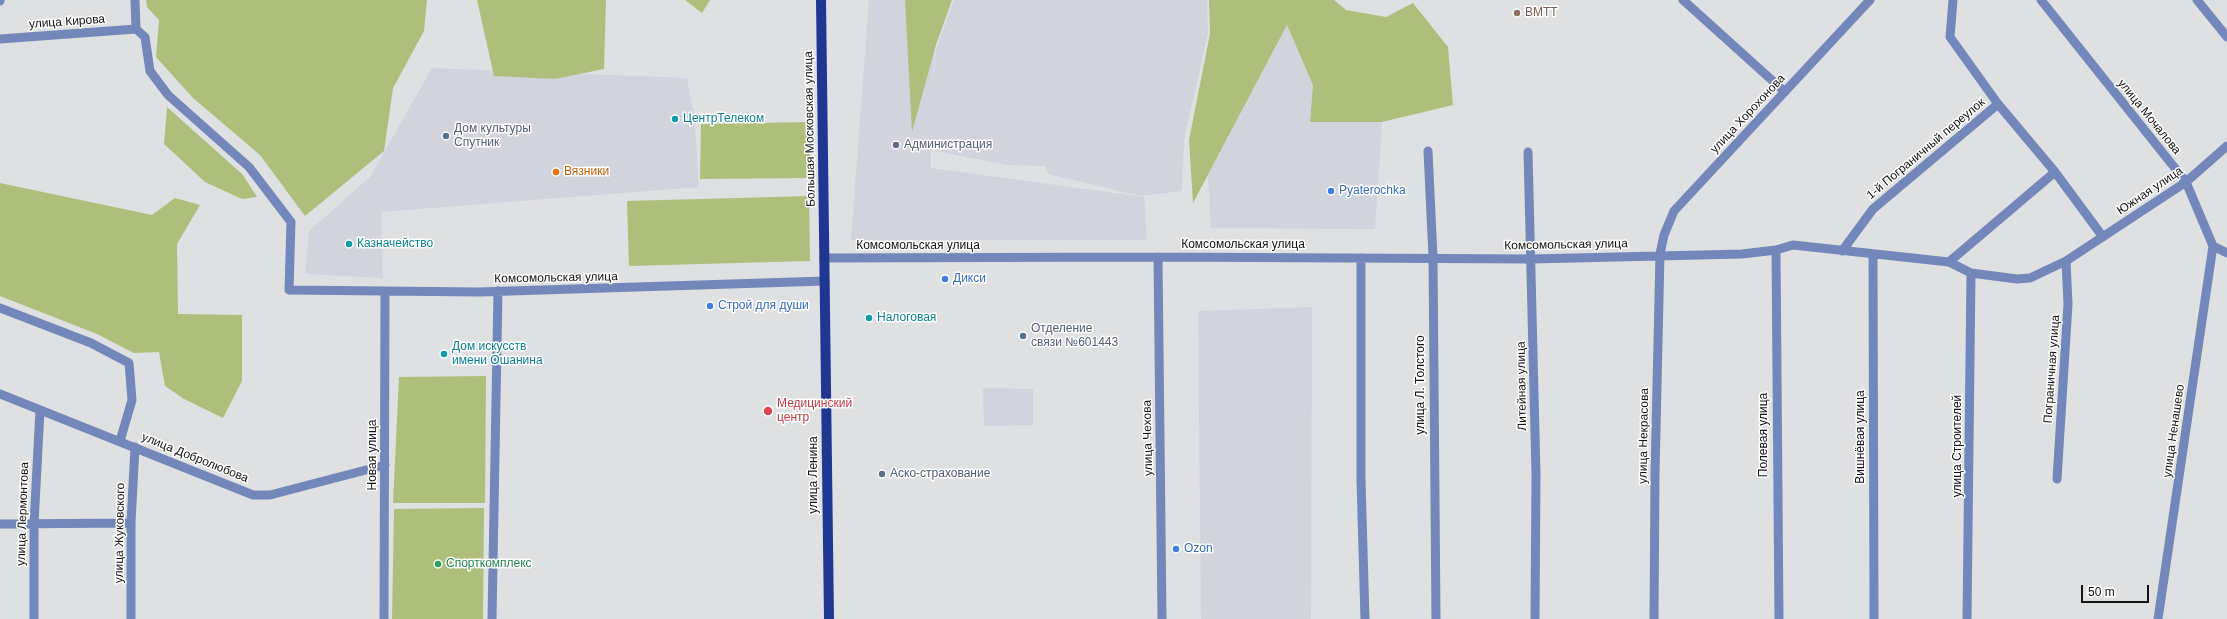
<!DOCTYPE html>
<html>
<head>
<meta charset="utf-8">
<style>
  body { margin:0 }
  #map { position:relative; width:2227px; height:619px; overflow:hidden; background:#dfe0e2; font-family:Helvetica,sans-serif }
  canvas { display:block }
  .scale { position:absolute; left:2081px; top:585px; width:68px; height:18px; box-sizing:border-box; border:2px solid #111212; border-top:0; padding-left:5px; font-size:12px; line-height:14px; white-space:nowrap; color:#111212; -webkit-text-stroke:3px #fff; paint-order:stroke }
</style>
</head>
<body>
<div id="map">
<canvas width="2227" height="619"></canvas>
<div class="scale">50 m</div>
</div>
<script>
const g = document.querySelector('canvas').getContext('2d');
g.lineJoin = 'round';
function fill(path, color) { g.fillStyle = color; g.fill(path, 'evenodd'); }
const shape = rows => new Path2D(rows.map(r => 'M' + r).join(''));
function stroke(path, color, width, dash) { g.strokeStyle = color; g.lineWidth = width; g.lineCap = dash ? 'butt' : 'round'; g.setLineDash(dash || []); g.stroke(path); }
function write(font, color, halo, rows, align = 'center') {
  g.font = font + ' Helvetica,sans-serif'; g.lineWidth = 3; g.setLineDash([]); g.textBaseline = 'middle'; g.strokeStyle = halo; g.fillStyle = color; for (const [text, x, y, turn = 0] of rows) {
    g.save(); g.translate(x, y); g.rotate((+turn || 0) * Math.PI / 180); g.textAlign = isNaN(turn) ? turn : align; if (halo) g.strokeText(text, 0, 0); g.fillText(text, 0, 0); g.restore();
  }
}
fill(shape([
  [869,0,936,0,933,88,936,50,954,0,1207,0,1208,33,1184,139,1182,191,1141,196,1048,174,1046,166,1007,165,931,150,931,168,1144,197,1147,240,851,240],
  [1287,25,1313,85,1310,122,1382,122,1375,229,1211,228,1208,175],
  [432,68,687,78,694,116,699,187,381,212,383,278,305,274,309,231,370,177],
  [1312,307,1311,619,1201,619,1198,311],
  [983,388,1033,389,1033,425,984,426]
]), '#d1d3dd');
fill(shape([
  [146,0,427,0,424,31,393,88,384,151,305,216,260,155,193,98,156,57,159,20,147,7],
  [477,0,606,0,604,69,555,79,494,76],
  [685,0,710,0,702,13],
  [905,0,952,0,936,45,912,132],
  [1209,0,1334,0,1346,10,1386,17,1413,3,1448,47,1453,105,1382,122,1310,122,1313,85,1287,25,1193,203,1189,140,1210,34],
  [167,107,242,174,257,197,242,199,205,182,164,144],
  [810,122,810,178,700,179,701,124],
  [0,183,152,215,175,198,200,205,177,244,178,314,242,315,242,381,223,418,184,399,165,386,159,352,134,353,97,334,0,296],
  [809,196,810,261,629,266,627,201],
  [486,376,485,503,393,503,399,377],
  [484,508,483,619,392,619,394,509]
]), '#aebf7b');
stroke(shape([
  [135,0,136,29,145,37,150,71,168,95,249,167,291,222,289,290,479,292,825,281],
  [1683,0,1785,92],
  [1953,0,1950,37,1998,104,2055,172,2103,237],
  [2041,0,2186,182,2213,246,2227,253],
  [2197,0,2227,37],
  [0,1,0,0],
  [0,39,136,29],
  [1428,151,1433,257,1436,619],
  [1528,152,1536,474,1535,619],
  [1776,250,1779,619],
  [1842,251,1873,209,1998,104],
  [1873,255,1874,619],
  [1158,257,1162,619],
  [824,258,1158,257,1532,259,1742,254,1776,250,1793,245,1949,262,1971,273,2017,279,2030,278,2066,261,2186,182,2227,146],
  [1361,258,1361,480,1365,619],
  [1949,262,2055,172],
  [0,308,91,343,129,363,132,400,120,441],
  [0,394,253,495,270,495,385,465],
  [2057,479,2068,304,2066,261],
  [0,524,131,523],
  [34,619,34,524,40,410],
  [131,619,131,523,135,447],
  [384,619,385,292],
  [492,619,498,291],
  [1654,619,1655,474,1660,254,1664,235,1674,211,1870,0],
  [1967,619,1971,273],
  [2158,619,2213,246]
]), '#7387ba', 9);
stroke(shape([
  [821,0,829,619]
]), '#203792', 10);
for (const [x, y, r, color] of [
  [1517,13,4,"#8d6e63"],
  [675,119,4,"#0f9aa8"],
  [446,136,4,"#5c6f8a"],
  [896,145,4,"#5c6f8a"],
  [556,172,4,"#e8710a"],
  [1331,191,4,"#3f7fe0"],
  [349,244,4,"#0f9aa8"],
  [945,279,4,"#3f7fe0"],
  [710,306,4,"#3f7fe0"],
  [869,318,4,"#0f9aa8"],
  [1023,336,4,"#5c6f8a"],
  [444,354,4,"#0f9aa8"],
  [768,411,5,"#e0444e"],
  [882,474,4,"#5c6f8a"],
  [1176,549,4,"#3f7fe0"],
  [438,564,4,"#2e9e5b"]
]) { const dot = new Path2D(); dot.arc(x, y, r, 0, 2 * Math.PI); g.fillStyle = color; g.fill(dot); stroke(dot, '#fff', 1.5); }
write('12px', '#785e54', '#fff', [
  ["ВМТТ",1525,13]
], 'left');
write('12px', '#111212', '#fff', [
  ["улица Кирова",67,22,-4],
  ["улица Хорохонова",1748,114,-47],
  ["улица Мочалова",2149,117,51],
  ["Большая Московская улица",810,129,-91],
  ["1-й Пограничный переулок",1926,149,-40],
  ["Южная улица",2150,191,-34],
  ["Комсомольская улица",1243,245],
  ["Комсомольская улица",1566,245,-1],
  ["Комсомольская улица",918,246],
  ["Комсомольская улица",556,278,-1],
  ["Пограничная улица",2052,369,-86],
  ["улица Л. Толстого",1421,385,-90],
  ["Литейная улица",1522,386,-91],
  ["улица Ненашево",2174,431,-82],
  ["Полевая улица",1764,435,-90],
  ["улица Некрасова",1644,436,-89],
  ["Вишнёвая улица",1861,437,-90],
  ["улица Чехова",1148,438,-91],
  ["улица Строителей",1958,446,-90],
  ["Новая улица",373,455,-90],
  ["улица Добролюбова",195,458,22],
  ["улица Ленина",814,475,-90],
  ["улица Лермонтова",23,514,-88],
  ["улица Жуковского",120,533,-89]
]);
write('12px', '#0d838f', '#fff', [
  ["ЦентрТелеком",683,119],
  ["Казначейство",357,244],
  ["Налоговая",877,318],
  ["Дом искусств",452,347],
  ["имени Ошанина",452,361]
], 'left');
write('12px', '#4e5e75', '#fff', [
  ["Дом культуры",454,129],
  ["Спутник",454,143],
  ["Администрация",904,145],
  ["Отделение",1031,329],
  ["связи №601443",1031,343],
  ["Аско-страхование",890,474]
], 'left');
write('12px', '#c56008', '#fff', [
  ["Вязники",564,172]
], 'left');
write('12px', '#366cbe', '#fff', [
  ["Pyaterochka",1339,191],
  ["Дикси",953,279],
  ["Строй для души",718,306],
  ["Ozon",1184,549]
], 'left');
write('12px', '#be3a42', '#fff', [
  ["Медицинский",777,404],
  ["центр",777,418]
], 'left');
write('12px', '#27864d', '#fff', [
  ["Спорткомплекс",446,564]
], 'left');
</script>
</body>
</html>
